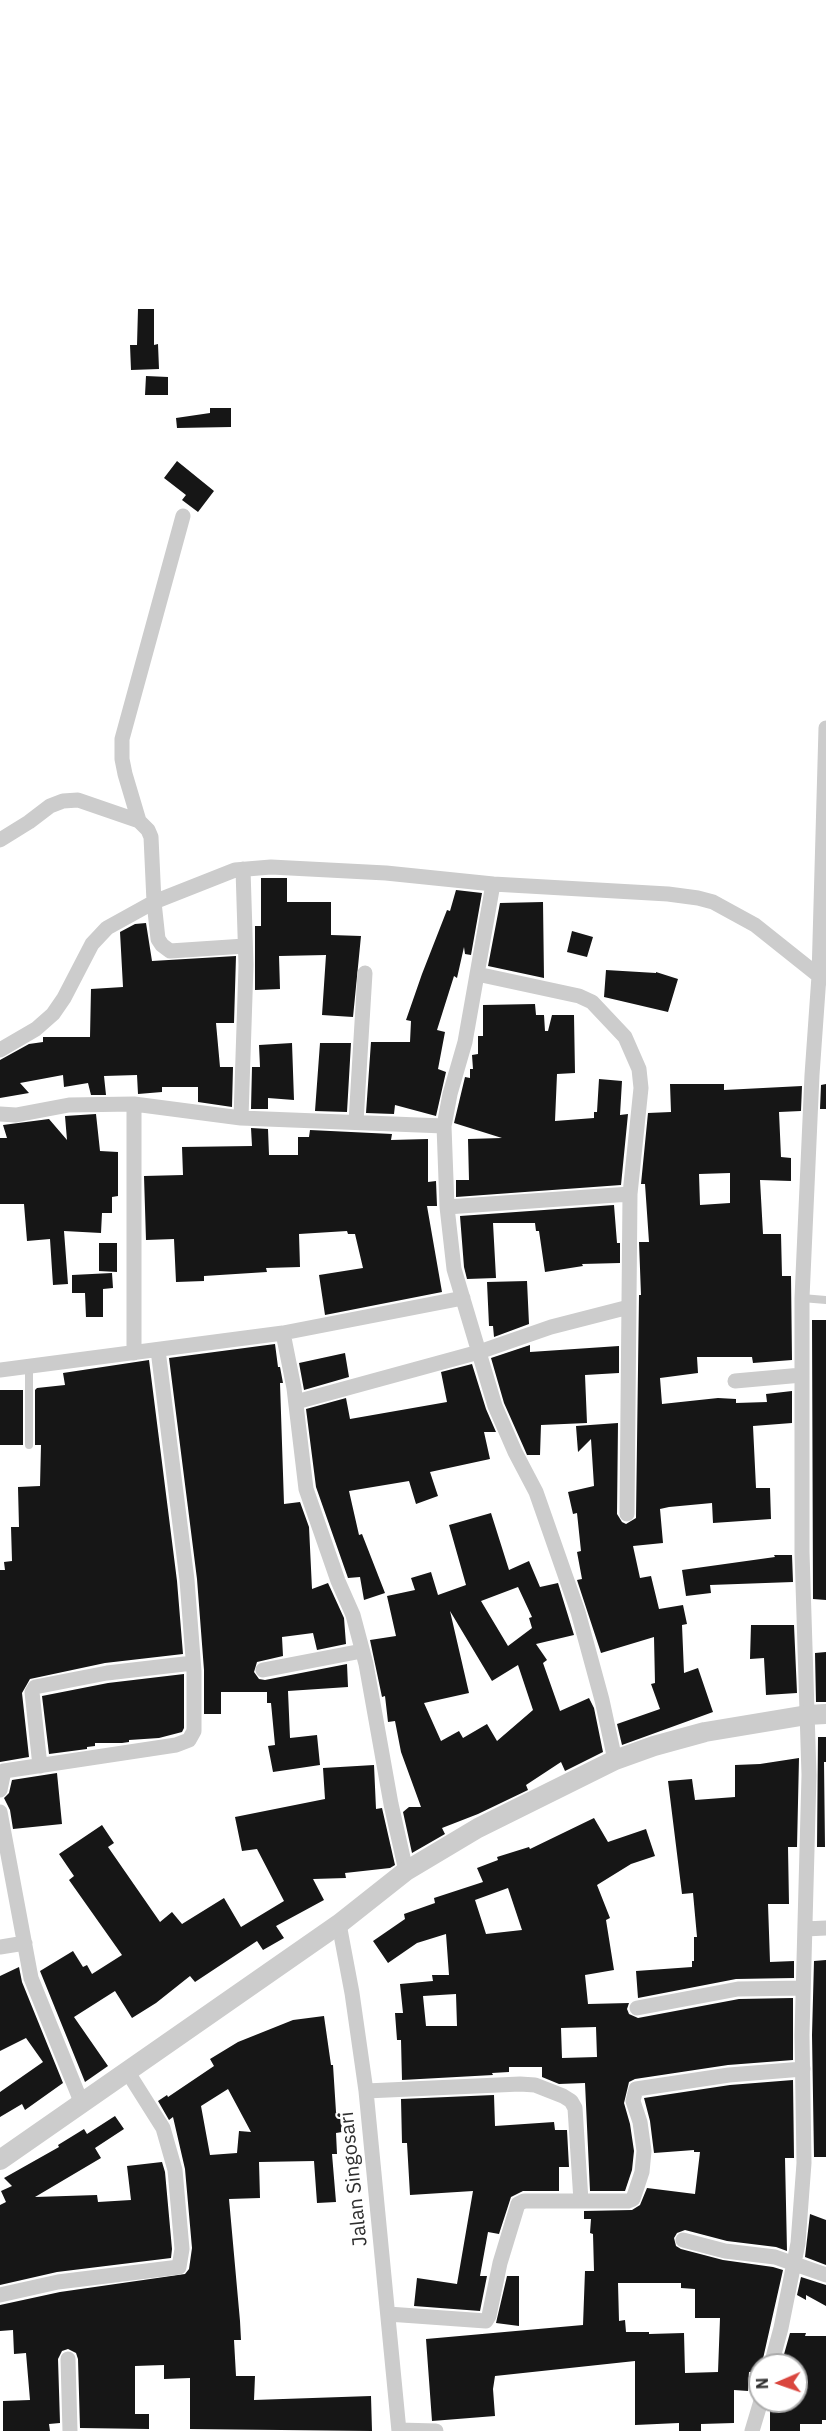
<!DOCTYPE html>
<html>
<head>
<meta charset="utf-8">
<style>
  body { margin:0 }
  #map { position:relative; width:826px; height:2431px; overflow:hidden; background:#fff; font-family:"IBM Plex Sans",sans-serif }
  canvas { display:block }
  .north { position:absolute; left:748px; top:2353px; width:60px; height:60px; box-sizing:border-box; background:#fff; border:2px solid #acacac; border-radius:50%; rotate:268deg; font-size:16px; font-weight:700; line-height:24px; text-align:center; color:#2f2f2f }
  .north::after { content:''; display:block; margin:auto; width:21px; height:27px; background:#da463e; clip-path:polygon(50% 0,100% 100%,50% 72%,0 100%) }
</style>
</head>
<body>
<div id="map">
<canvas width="826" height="2431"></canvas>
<div class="north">N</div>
</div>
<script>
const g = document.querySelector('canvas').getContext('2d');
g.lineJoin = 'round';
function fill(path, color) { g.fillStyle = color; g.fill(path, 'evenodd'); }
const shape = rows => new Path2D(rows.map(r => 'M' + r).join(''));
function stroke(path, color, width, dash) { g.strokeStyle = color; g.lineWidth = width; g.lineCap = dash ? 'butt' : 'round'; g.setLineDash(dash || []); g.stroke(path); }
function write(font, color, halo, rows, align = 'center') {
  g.font = font + ' "IBM Plex Sans",sans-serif'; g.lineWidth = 6; g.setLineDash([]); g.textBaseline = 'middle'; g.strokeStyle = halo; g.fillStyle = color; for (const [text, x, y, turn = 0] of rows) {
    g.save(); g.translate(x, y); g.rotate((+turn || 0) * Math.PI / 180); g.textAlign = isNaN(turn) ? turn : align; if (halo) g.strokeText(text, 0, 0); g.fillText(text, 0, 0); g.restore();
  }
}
fill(shape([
  [138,309,154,309,154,345,158,344,159,369,131,370,130,345,137,345],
  [146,376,168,377,168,395,145,395],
  [210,408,231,408,231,427,177,428,176,418,210,413],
  [177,461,214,491,198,512,182,500,186,495,164,478],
  [261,878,287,878,287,902,331,902,331,935,361,936,353,1017,322,1015,326,955,279,956,280,989,255,990,255,926,261,926],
  [456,890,482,893,471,955,465,954,464,947,457,978,454,976,437,1030,445,1032,438,1069,446,1072,436,1116,395,1105,394,1114,366,1113,371,1042,410,1042,411,1021,406,1020,422,974,447,910,450,911],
  [543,902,544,978,488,966,500,903],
  [146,923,152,961,236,956,234,1023,216,1023,220,1067,233,1067,232,1107,198,1102,198,1087,162,1087,162,1092,138,1094,137,1075,104,1076,106,1095,91,1095,88,1083,64,1087,63,1075,20,1083,29,1093,0,1098,0,1060,29,1044,43,1042,43,1037,90,1037,91,989,123,987,120,932,135,924],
  [572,931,593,937,587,957,567,952],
  [606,970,656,973,656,972,678,979,668,1012,604,997],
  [535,1004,536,1015,544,1015,545,1031,548,1031,552,1015,574,1015,575,1073,557,1074,555,1121,594,1118,594,1112,597,1112,599,1079,622,1081,620,1115,628,1114,621,1185,456,1197,456,1180,469,1180,468,1139,502,1138,454,1123,465,1077,470,1078,470,1069,473,1069,472,1055,478,1054,478,1036,483,1036,483,1005],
  [292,1043,294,1100,268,1098,268,1109,251,1109,252,1067,260,1067,259,1045],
  [320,1043,351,1043,347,1112,315,1111],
  [670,1084,724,1084,724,1090,802,1086,801,1111,779,1112,781,1157,791,1158,791,1181,760,1180,763,1234,781,1234,782,1276,791,1276,792,1360,753,1363,752,1357,697,1357,698,1373,660,1378,662,1404,718,1398,736,1399,736,1403,767,1402,766,1394,792,1391,792,1423,753,1426,756,1488,770,1488,771,1519,713,1523,712,1503,669,1507,660,1509,663,1543,633,1546,640,1578,651,1576,659,1609,683,1605,687,1624,682,1625,684,1673,698,1668,713,1712,622,1745,617,1724,660,1709,651,1684,655,1683,654,1637,601,1653,577,1580,582,1579,577,1552,581,1551,577,1513,573,1514,568,1492,594,1486,591,1439,578,1452,576,1426,618,1423,617,1514,622,1522,626,1524,636,1518,639,1295,641,1295,639,1242,649,1242,645,1184,641,1184,648,1113,671,1112],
  [730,1173,730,1203,700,1205,699,1174],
  [826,1084,826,1109,820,1109,821,1085],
  [96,1114,100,1151,118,1152,118,1196,112,1197,112,1213,102,1213,101,1233,64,1231,68,1284,53,1285,50,1239,27,1241,24,1204,0,1204,0,1138,7,1138,3,1125,49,1119,67,1140,65,1116],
  [251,1128,268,1129,269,1155,298,1155,298,1137,309,1137,310,1130,392,1134,391,1140,428,1139,428,1182,436,1181,437,1206,427,1206,442,1292,325,1315,319,1275,363,1268,355,1234,348,1234,347,1231,299,1234,300,1267,266,1268,267,1272,204,1276,204,1281,176,1282,174,1239,146,1240,144,1176,183,1175,182,1147,252,1146],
  [614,1205,617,1243,620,1243,620,1263,582,1264,583,1266,545,1272,539,1231,536,1231,535,1223,493,1223,496,1278,467,1279,464,1267,460,1216],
  [99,1243,117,1243,117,1272,99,1271],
  [112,1273,113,1288,103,1289,103,1317,86,1317,85,1293,72,1293,72,1275],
  [527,1281,529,1324,494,1337,493,1326,489,1326,487,1282],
  [812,1320,826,1320,826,1600,813,1599],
  [275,1344,278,1367,280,1367,283,1383,280,1383,284,1504,300,1502,309,1527,312,1589,328,1583,344,1618,346,1644,317,1650,313,1633,282,1637,283,1656,257,1662,254,1672,259,1679,265,1680,347,1664,348,1687,288,1691,290,1738,317,1735,320,1765,273,1772,268,1746,275,1745,271,1703,267,1703,267,1692,221,1692,221,1714,204,1714,204,1670,197,1579,169,1358],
  [530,1345,530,1352,619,1346,619,1373,585,1375,587,1423,541,1425,540,1455,527,1455,524,1448,504,1403,491,1358],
  [345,1353,349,1377,304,1390,299,1363],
  [149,1360,177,1581,183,1654,105,1663,30,1679,22,1693,29,1757,0,1762,0,1570,5,1570,4,1562,12,1561,11,1527,19,1527,18,1487,40,1486,41,1445,35,1445,35,1390,37,1388,65,1385,63,1373],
  [472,1364,486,1409,496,1432,484,1432,490,1459,430,1472,438,1496,416,1504,409,1481,349,1491,359,1535,362,1534,385,1593,364,1600,360,1577,348,1578,316,1487,306,1409,346,1398,350,1419,447,1402,441,1372],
  [0,1390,23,1390,23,1445,0,1445],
  [491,1513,509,1570,529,1561,540,1587,558,1583,574,1635,536,1644,547,1660,543,1663,560,1711,589,1698,594,1708,603,1752,565,1771,561,1762,526,1785,528,1790,478,1814,442,1828,445,1834,412,1853,403,1812,409,1807,421,1807,401,1752,395,1721,388,1722,385,1696,382,1697,370,1640,396,1636,387,1596,415,1590,411,1578,431,1572,438,1595,466,1585,449,1525],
  [518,1587,532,1617,529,1618,532,1628,508,1646,481,1601],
  [450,1611,492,1681,518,1665,533,1710,497,1741,487,1724,463,1738,459,1731,441,1741,424,1703,469,1693],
  [774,1555,792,1555,793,1582,710,1585,711,1593,686,1596,682,1570,775,1557],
  [751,1625,794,1625,797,1693,766,1695,764,1658,750,1659],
  [826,1652,826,1702,816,1702,815,1653],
  [184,1674,184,1728,182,1732,159,1738,129,1740,129,1742,122,1743,95,1743,95,1746,87,1747,87,1749,49,1754,42,1696,108,1683],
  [818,1737,826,1737,826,1762,824,1762,825,1847,817,1847],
  [799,1758,797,1847,788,1847,789,1904,768,1904,770,1962,794,1961,794,1978,736,1979,638,1998,636,1971,692,1967,692,1961,694,1961,694,1937,697,1937,693,1893,682,1894,668,1781,692,1779,695,1800,735,1797,735,1765,760,1764],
  [374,1765,376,1809,382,1808,395,1865,390,1868,345,1873,346,1878,313,1879,324,1900,276,1926,284,1938,263,1950,257,1941,195,1982,190,1976,156,2003,132,2018,115,1991,74,2017,108,2066,85,2082,40,1971,73,1951,83,1967,87,1965,92,1974,122,1955,69,1880,74,1876,59,1854,102,1825,114,1843,108,1847,160,1922,172,1912,182,1924,224,1898,241,1927,284,1901,257,1849,242,1851,235,1817,325,1799,323,1768],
  [57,1773,62,1824,13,1829,10,1810,4,1798,9,1793,12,1780],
  [594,1818,608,1842,646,1829,655,1856,631,1864,597,1885,610,1918,606,1920,614,1970,585,1975,588,2004,629,2003,627,2009,629,2014,638,2018,739,1999,793,1998,793,2060,728,2065,635,2079,629,2082,624,2103,630,2124,634,2151,632,2170,625,2191,590,2191,585,2083,559,2084,542,2077,542,2067,509,2067,509,2072,492,2073,493,2075,402,2080,401,2040,397,2040,395,2013,403,2013,400,1984,433,1981,432,1975,449,1975,446,1934,417,1943,388,1963,373,1941,405,1919,404,1914,435,1903,434,1898,483,1882,477,1868,498,1860,497,1857,529,1847,530,1849],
  [508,1888,522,1930,486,1934,475,1900],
  [456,1994,457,2026,426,2026,423,1996],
  [596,2027,597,2057,562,2058,561,2028],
  [826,1960,826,2157,814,2157,812,2035,814,1961],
  [19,1967,22,1982,63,2083,25,2110,22,2104,0,2117,0,2092,43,2062,26,2038,0,2051,0,1976],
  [324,2016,331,2065,333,2065,336,2112,341,2112,342,2132,336,2133,337,2154,332,2154,336,2202,317,2203,314,2161,259,2162,260,2198,229,2199,240,2321,241,2340,234,2340,236,2376,255,2376,254,2400,371,2396,372,2431,190,2429,190,2378,164,2379,164,2365,135,2366,135,2414,149,2414,149,2429,80,2428,78,2359,76,2353,68,2349,62,2351,58,2359,60,2423,49,2424,50,2431,3,2431,3,2401,30,2400,26,2353,14,2354,13,2330,0,2331,0,2305,60,2292,185,2274,189,2269,192,2248,185,2169,173,2117,169,2120,158,2101,167,2095,168,2097,214,2066,210,2059,238,2042,293,2020],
  [228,2089,251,2132,239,2131,237,2153,210,2155,201,2106],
  [793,2080,794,2158,785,2158,787,2251,776,2247,727,2241,685,2230,677,2233,674,2238,676,2246,681,2249,723,2260,773,2267,783,2270,760,2372,749,2372,748,2391,734,2390,734,2423,701,2424,701,2431,679,2431,679,2423,635,2425,635,2361,495,2376,493,2389,495,2416,432,2421,426,2339,583,2325,585,2271,594,2271,593,2234,590,2233,591,2219,584,2219,584,2211,632,2210,640,2205,647,2188,695,2194,700,2152,694,2152,694,2150,654,2153,650,2121,644,2098,730,2085],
  [618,2283,681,2283,681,2288,695,2289,695,2318,720,2318,718,2372,685,2373,684,2333,649,2334,649,2332,626,2332,625,2320,619,2321],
  [494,2095,495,2126,554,2122,555,2130,567,2130,569,2167,559,2167,559,2191,523,2191,511,2197,499,2234,488,2232,480,2276,487,2276,480,2311,414,2306,417,2278,457,2284,473,2191,410,2195,407,2143,402,2143,401,2099],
  [115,2116,124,2129,95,2148,101,2158,35,2197,97,2195,98,2202,131,2200,127,2166,162,2162,165,2172,172,2249,171,2258,57,2272,0,2285,0,2205,6,2202,1,2191,12,2186,4,2178,59,2147,58,2145,84,2129,87,2134],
  [810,2214,826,2220,826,2265,805,2257],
  [507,2276,519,2276,519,2326,496,2323],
  [801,2277,826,2285,826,2306,806,2295,806,2300,797,2295],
  [790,2333,806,2333,805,2336,826,2336,826,2420,822,2420,822,2424,800,2424,800,2431,770,2431,770,2401,796,2402,796,2365,781,2365]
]), '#161616');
stroke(shape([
  [802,1298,826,1300],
  [29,1366,29,1445]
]), '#ccc', 8);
stroke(shape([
  [139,821,125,774,122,759,122,739,183,516],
  [0,840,29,822,50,806,63,801,78,800,139,821,148,830,151,837,154,902,158,939,162,945,170,951,245,946],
  [477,974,579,996,592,1002,625,1037,639,1069,641,1088,630,1194],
  [0,1050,36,1029,53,1014,64,998,92,944,107,928,154,902,235,870,271,867,386,873,493,884],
  [134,1104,241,1118,444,1126],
  [0,1114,16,1115,69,1105,134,1104,134,1353],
  [241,1118,246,965,243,869],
  [356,1122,365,973],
  [447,1207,630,1194,627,1514],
  [283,1333,294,1388,306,1489,338,1581,353,1615,366,1664,391,1804,406,1871],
  [0,1370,283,1333,463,1298],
  [735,1381,802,1375],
  [296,1402,479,1352,551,1327,629,1307],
  [263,1670,362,1651],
  [615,1760,602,1700,578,1612,536,1492,515,1452,495,1406,454,1269,447,1207,444,1126,450,1094,465,1042,493,884,668,894,698,898,713,902,755,925,819,976,826,978],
  [40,1766,32,1692,35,1687,107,1673,193,1663],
  [0,1790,4,1771,176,1745,189,1740,194,1731,194,1671,187,1580,158,1350],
  [0,1812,31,1978,82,2104],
  [339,1924,352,1993,366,2091,399,2431],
  [805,1929,826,1928],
  [0,1947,25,1943],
  [637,2008,738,1989,803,1988],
  [366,2091,520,2084,535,2085,563,2096,571,2101,575,2108,581,2201],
  [683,2240,725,2251,775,2257,826,2275],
  [0,2295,58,2282,179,2267,182,2249,175,2170,163,2128,127,2071],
  [388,2314,486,2321,489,2316,500,2263,518,2204,524,2201,628,2201,633,2199,642,2172,644,2151,640,2122,633,2101,636,2089,729,2075,803,2069],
  [68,2359,70,2431],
  [771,2365,781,2328,798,2243,804,2163,802,2035,809,1775,802,1552,802,1298,812,1075,819,976,826,728],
  [399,2430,436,2431],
  [752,2431,761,2401]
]), '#ccc', 15);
stroke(shape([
  [0,2160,339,1924,406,1871,478,1828,615,1760,654,1746,705,1732,807,1715,826,1714]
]), '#ccc', 20);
write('20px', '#2f2f2f', '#fff', [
  ["Jalan Singosari",354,2179,-96]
]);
</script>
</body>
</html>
